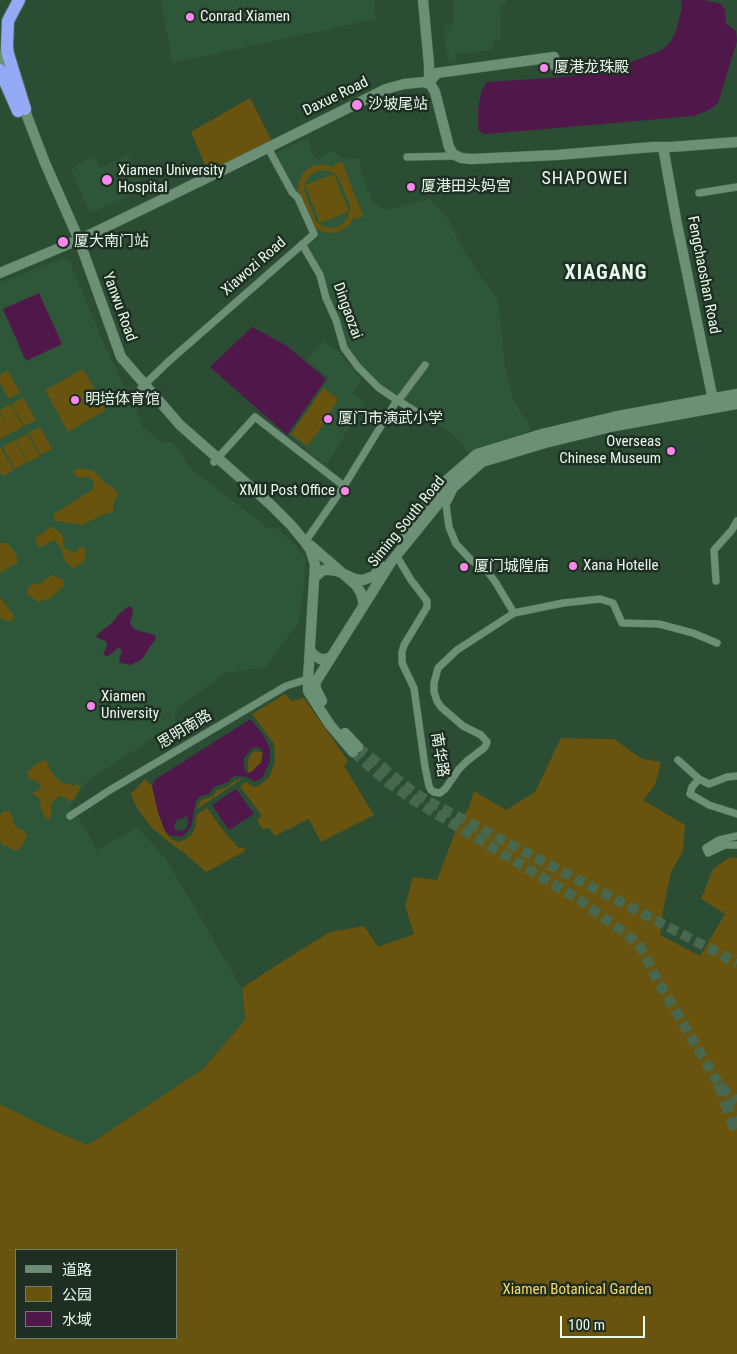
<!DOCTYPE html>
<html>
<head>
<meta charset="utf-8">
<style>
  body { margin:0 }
  #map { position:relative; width:737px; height:1354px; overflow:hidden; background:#2b4d34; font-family:"Roboto Condensed","Noto Sans SC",sans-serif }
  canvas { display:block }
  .legend { position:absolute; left:15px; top:1249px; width:162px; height:90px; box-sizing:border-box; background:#1f2e23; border:1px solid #6f8073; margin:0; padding:6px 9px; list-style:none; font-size:15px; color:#e7faea }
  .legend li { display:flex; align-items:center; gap:10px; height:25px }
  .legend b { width:25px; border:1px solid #6f8073 }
  .scale { position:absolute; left:560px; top:1316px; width:85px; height:22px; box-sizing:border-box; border:2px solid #e7faea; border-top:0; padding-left:6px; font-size:15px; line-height:18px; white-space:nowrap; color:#e7faea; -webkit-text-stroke:4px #1f2e23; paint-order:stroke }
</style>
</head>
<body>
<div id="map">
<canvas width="737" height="1354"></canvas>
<ul class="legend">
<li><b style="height:6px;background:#6c9075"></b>道路</li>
<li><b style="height:14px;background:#68540f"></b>公园</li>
<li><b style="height:14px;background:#50174b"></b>水域</li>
</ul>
<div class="scale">100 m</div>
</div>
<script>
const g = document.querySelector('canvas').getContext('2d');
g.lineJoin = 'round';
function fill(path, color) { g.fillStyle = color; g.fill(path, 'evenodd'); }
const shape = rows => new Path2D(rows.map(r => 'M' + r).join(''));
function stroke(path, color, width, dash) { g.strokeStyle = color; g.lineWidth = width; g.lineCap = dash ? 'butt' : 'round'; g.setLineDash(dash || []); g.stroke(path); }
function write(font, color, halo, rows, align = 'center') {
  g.font = font + ' "Roboto Condensed","Noto Sans SC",sans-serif'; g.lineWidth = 5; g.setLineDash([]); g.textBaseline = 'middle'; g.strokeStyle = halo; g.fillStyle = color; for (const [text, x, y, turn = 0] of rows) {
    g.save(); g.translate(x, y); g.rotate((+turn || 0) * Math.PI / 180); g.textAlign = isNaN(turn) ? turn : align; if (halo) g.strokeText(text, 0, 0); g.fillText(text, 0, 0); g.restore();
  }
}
fill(shape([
  [161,0,374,0,376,19,172,63],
  [453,0,506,0,506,4,500,4,501,39,493,40,493,50,455,54,456,62,448,64,443,26,454,24],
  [308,138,312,152,318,160,333,150,340,158,360,159,362,176,374,203,386,210,404,205,430,199,449,220,461,246,478,273,498,300,505,367,514,401,532,430,477,450,469,455,458,439,451,433,436,423,429,416,421,412,381,385,361,365,347,347,340,321,305,243,316,236,294,189,275,153],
  [128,155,144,190,96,211,93,212,89,210,85,203,71,169,94,156,100,168],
  [60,259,65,259,70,262,100,335,124,386,132,394,139,417,143,429,145,428,161,442,172,442,181,452,189,467,268,528,273,529,276,527,296,546,305,557,305,562,303,596,299,621,266,667,226,673,188,700,175,712,176,723,88,781,70,806,81,821,97,850,137,827,165,858,242,988,245,1020,203,1069,88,1145,43,1126,2,1105,0,1105,0,283],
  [323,341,339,352,362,380,352,393,365,402,326,466,289,435,329,378,307,359]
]), '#2e5739');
fill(shape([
  [250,98,272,141,210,176,191,132],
  [342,162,363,216,355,219,354,217,350,224,339,232,326,233,317,229,311,223,300,198,298,190,299,182,303,173,312,166,322,164,335,168,334,164],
  [325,170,335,174,338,177,350,205,350,209,348,217,343,224,336,228,324,227,316,221,304,190,305,182,310,175,317,171],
  [334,174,349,212,320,223,305,185],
  [83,369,106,410,68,432,45,390],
  [8,371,20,393,9,399,0,383,0,375],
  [323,388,338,399,321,428,307,446,291,434],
  [23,398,36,420,24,426,12,404],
  [11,404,23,427,11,433,0,412,0,410],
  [0,414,11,433,0,439],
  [40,427,52,449,41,455,28,433],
  [27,434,40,456,28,462,16,440],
  [15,440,27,462,15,469,3,447],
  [0,448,1,448,14,470,2,476,0,472],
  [80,468,94,471,104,482,115,489,118,494,113,504,113,512,104,514,82,525,56,521,54,519,54,514,93,489,94,482,88,477,79,478,72,471],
  [51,527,60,532,63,537,63,546,70,551,76,553,78,548,84,547,86,552,84,561,73,569,64,559,63,555,61,548,54,540,40,548,35,541,38,536],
  [0,543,5,543,9,545,16,554,18,562,0,573],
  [52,575,63,580,64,586,51,598,38,602,28,595,28,588,33,584,40,584],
  [0,597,10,611,13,613,13,618,11,622,0,618],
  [285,694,292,701,304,698,348,761,344,766,374,815,321,842,309,819,275,836,269,828,262,829,257,820,262,816,240,786,246,782,250,785,255,787,263,783,270,776,275,761,274,744,252,714],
  [561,738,614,739,642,759,661,762,655,785,643,800,685,825,683,851,671,872,663,911,660,935,700,956,725,914,701,899,713,869,730,857,737,858,737,1354,0,1354,0,1105,2,1105,43,1126,88,1145,203,1069,245,1020,242,988,283,961,330,932,364,926,378,947,414,934,405,906,413,877,437,880,456,830,469,807,474,791,506,810,535,792],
  [176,1250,176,1338,16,1338,16,1250],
  [255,751,263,753,261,763,257,766,253,771,248,773,248,761,250,755],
  [43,760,47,762,50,770,59,781,65,784,71,784,72,787,74,785,81,786,74,800,67,801,66,798,60,796,53,801,51,805,52,814,49,819,46,819,41,809,40,803,41,800,32,793,39,790,41,786,37,781,32,780,27,776,29,771,35,765],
  [145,779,152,786,158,812,165,831,171,839,178,842,185,840,192,834,195,827,197,814,207,808,225,833,239,848,244,847,245,851,206,872,181,850,179,850,152,828,137,808,131,794],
  [242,779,197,809,199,803,202,800,213,796,217,790,228,787,234,781],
  [3,811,8,811,11,813,14,824,17,828,23,830,27,835,21,848,15,851,8,847,2,845,0,840,0,816]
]), '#68540f');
fill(shape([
  [681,0,704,0,721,4,725,10,726,24,736,31,737,41,718,103,711,109,694,116,487,134,483,134,478,129,478,111,481,92,487,82,551,78,607,72,662,50,671,41,676,31,682,7],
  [39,293,62,344,26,361,3,309],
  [252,327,287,346,326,379,287,435,210,367],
  [129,606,132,608,133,612,130,624,136,630,155,635,156,638,142,659,131,665,120,663,119,658,122,653,120,648,117,648,114,652,108,656,103,655,107,646,106,641,96,637,98,634,112,623,119,614],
  [249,720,252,721,264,736,270,749,270,761,263,777,259,780,254,781,247,777,235,776,231,778,228,782,214,787,209,794,200,796,196,801,191,827,186,833,181,837,169,835,165,831,158,812,152,786,156,779],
  [257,747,261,749,263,753,261,763,257,766,253,771,248,773,245,772,244,767,244,758,252,748],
  [185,816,188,818,188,824,186,829,182,831,176,830,174,828,176,821,180,819,182,819],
  [236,789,254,814,229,830,212,805]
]), '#50174b');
stroke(shape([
  [358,747,407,787,426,800,737,963],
  [353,752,387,782,418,803,580,900,630,937,641,948,659,983,719,1084,728,1094,737,1101]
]), '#47674f', 10, [10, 5]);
stroke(shape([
  [719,1084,737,1133]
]), '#47674f', 12, [12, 6]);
const street = shape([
  [407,157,456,156],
  [699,193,737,187],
  [302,244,320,275,326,298,336,320,344,348,358,367,379,388,397,400,344,486,305,542],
  [141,388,169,361,314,234,298,198,292,192,268,148],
  [397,400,428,419],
  [398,401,425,365],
  [214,462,255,417,344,486],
  [396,555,411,580,427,601,427,607,404,645,402,652,402,663,414,688,425,767,429,786,431,790,434,792,440,793,445,789,459,769,467,761,484,748,486,745,487,742,481,735,463,726,441,707,437,701,434,692,434,683,438,668,457,650,514,613,496,583,488,572,471,560,456,544,449,527,446,505,453,491],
  [716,581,714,550,732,530,737,521],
  [514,613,563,603,600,599,613,603,622,623,659,624,693,633,717,643],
  [678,760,699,779],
  [737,776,727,777,709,784,699,779,692,787,690,794,709,805,737,814],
  [70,816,110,790,286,686,311,678],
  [737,836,719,840,706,848,708,853,725,845,737,845]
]);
const secondary = shape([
  [423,0,429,65,429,83],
  [1,54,9,72],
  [429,83,437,73,554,57,555,66,567,66],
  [22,103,45,163,79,240,121,357,180,425,270,504,291,525,305,542,310,549,315,564,308,679,308,691,330,725,353,752],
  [663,147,676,219,714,405],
  [0,273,83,238,227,168,386,89,404,84,424,82,431,85,435,92,449,147,453,154,461,158,471,159,557,155,653,147,671,147,737,142],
  [400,541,440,486,477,454,542,434,613,417,737,394],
  [310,545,356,585,361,593,364,605],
  [315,577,323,570,329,570,337,571,355,579,363,580,374,576,381,566],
  [310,650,314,655,320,659,326,659,331,657],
  [322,701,316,689,315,683,391,562,447,493,482,462,545,443,615,426,737,404],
  [345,733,358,747]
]);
const highway = shape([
  [19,0,8,21,7,47,8,54,25,109],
  [0,70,18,111]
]);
stroke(street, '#4c6a55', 8);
stroke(secondary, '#4c6a55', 11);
stroke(highway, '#4c6a55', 14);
stroke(street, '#6c9075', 7);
stroke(secondary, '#6c9075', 10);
stroke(highway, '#94aaf7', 12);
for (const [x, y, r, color] of [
  [190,17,5,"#f888eb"],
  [544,68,5,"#f888eb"],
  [357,105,6,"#f888eb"],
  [107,180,6,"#f888eb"],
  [411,187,5,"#f888eb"],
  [63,242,6,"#f888eb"],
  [75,400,5,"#f888eb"],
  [328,419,5,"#f888eb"],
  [671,451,5,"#f888eb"],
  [345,491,5,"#f888eb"],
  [573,566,5,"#f888eb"],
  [464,567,5,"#f888eb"],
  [91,706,5,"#f888eb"]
]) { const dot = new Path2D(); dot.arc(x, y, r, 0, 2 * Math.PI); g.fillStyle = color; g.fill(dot); stroke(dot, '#1f2e23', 2); }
write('15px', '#e7faea', '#1f2e23', [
  ["Conrad Xiamen",200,17],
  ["厦港龙珠殿",554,68],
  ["沙坡尾站",368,105],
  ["Xiamen University",118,171],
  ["Hospital",118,188],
  ["厦港田头妈宫",421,187],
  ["厦大南门站",74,242],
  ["明培体育馆",85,400],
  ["厦门市演武小学",338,419],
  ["Overseas",661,442,"right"],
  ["Chinese Museum",661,459,"right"],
  ["XMU Post Office",335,491,"right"],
  ["Xana Hotelle",583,566],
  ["厦门城隍庙",474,567],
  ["Xiamen",101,697],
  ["University",101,714]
], 'left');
write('15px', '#e7faea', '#1f2e23', [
  ["Daxue Road",336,97,-26],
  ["Xiawozi Road",254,267,-41],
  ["Fengchaoshan Road",703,275,79],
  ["Yanwu Road",119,307,70],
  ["Dingaozai",347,311,70],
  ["Siming South Road",407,522,-51],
  ["思明南路",185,730,-31],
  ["南华路",439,755,81]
]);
write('15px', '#fbd663', '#1f2e23', [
  ["Xiamen Botanical Garden",577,1290]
]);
g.letterSpacing = '1px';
write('18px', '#e7faea', '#1f2e23', [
  ["SHAPOWEI",585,179]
]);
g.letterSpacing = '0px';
g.letterSpacing = '1px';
write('bold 20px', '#e7faea', '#1f2e23', [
  ["XIAGANG",606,274]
]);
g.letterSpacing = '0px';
</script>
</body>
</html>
